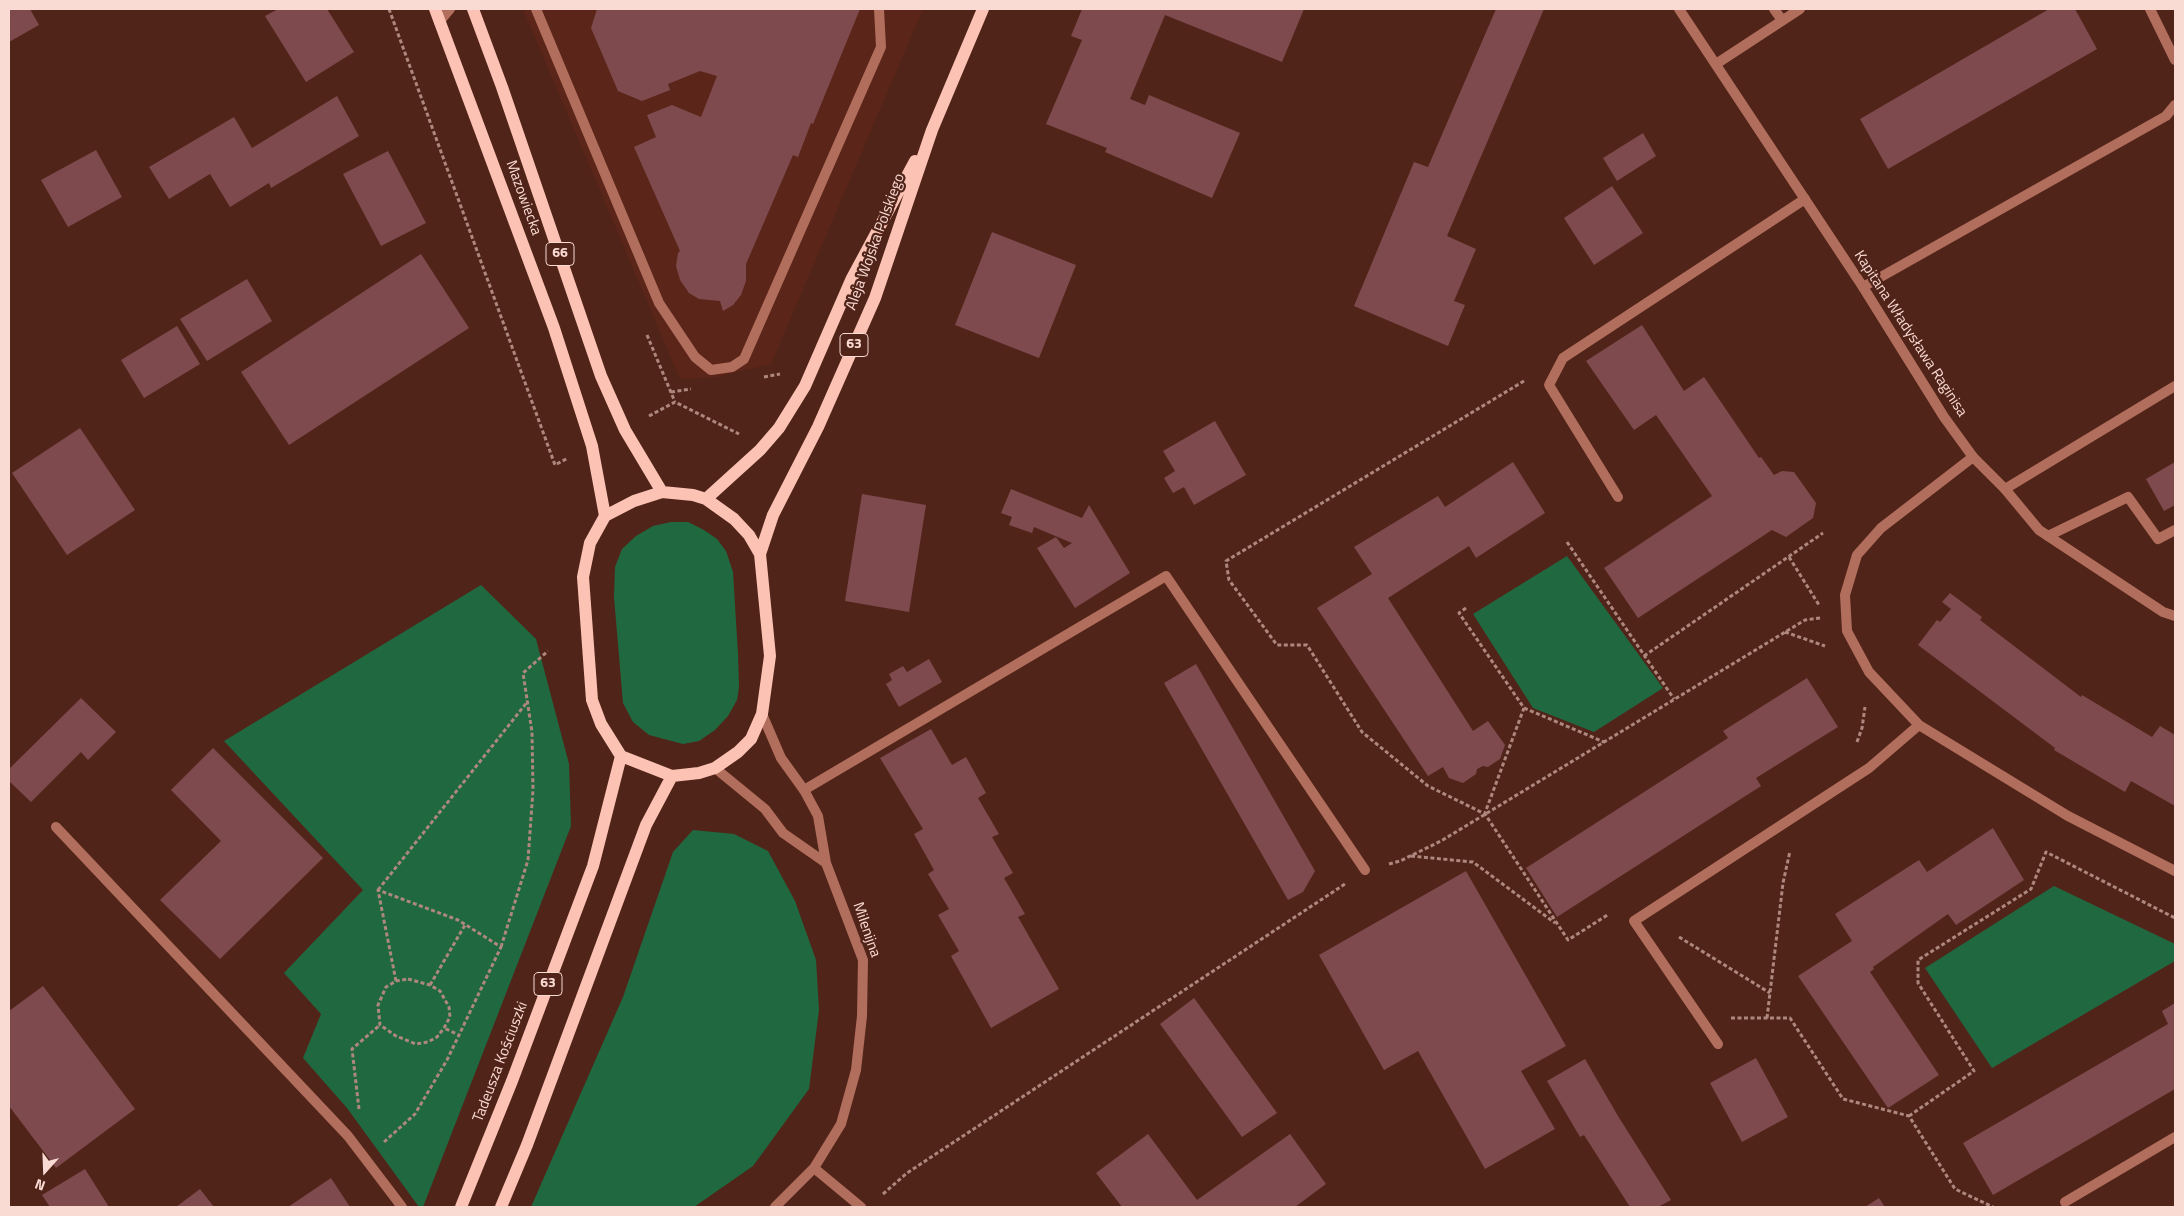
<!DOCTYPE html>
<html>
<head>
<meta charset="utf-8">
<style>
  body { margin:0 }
  #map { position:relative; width:2184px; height:1216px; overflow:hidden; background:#512419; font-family:"Titillium Web",sans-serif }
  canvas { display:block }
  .frame { position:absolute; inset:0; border:10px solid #fadbd3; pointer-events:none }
  .north { position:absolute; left:20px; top:1146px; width:50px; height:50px; -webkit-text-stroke:4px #512419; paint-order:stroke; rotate:200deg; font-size:14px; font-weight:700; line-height:20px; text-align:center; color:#fadbd3 }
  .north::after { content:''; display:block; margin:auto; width:18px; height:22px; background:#fadbd3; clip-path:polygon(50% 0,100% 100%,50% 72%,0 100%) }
</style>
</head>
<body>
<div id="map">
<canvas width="2184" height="1216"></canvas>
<div class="frame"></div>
<div class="north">N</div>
</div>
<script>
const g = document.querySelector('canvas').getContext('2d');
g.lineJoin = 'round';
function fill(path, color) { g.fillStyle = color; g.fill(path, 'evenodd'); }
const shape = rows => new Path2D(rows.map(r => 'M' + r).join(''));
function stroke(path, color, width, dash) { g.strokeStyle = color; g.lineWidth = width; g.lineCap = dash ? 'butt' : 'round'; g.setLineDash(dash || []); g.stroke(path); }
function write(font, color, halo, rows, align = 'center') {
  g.font = font + ' "Titillium Web",sans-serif'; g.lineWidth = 4.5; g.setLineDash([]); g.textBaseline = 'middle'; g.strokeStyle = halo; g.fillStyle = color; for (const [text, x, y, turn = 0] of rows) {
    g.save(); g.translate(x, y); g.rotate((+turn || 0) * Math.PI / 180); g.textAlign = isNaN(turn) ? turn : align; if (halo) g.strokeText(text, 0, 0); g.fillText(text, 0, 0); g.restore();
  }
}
fill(shape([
  [523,9,923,9,771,364,716,377,680,379]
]), '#5b2619');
fill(shape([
  [671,522,688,522,704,530,717,539,726,551,733,572,738,654,739,687,737,700,728,716,715,730,699,741,683,744,649,735,633,722,623,703,614,597,615,567,622,549,636,536,653,526],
  [1567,556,1663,688,1594,732,1533,708,1473,614],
  [481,585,536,639,569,764,571,826,423,1207,419,1207,347,1108,303,1058,321,1014,284,973,363,890,224,741],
  [693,830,734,834,768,851,795,901,816,960,819,1010,809,1089,753,1166,694,1207,531,1207,623,997,673,852],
  [2054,886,2175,944,2175,961,1992,1068,1925,968]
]), '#206940');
fill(shape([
  [9,9,30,9,39,25,9,42],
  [278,9,327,9,354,52,306,82,265,16],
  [597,9,860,9,813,124,811,123,798,157,793,155,746,264,746,281,741,295,733,305,723,311,720,301,699,299,689,293,680,280,676,266,678,253,680,251,634,147,656,137,647,115,672,105,701,117,717,76,700,71,668,84,670,90,642,101,618,91,591,28],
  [1082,9,1304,9,1282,62,1165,15,1130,99,1145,105,1149,95,1240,133,1212,198,1105,152,1107,148,1046,124,1082,40,1071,36],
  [1496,9,1544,9,1447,236,1476,249,1454,301,1465,305,1448,346,1354,306,1414,162,1428,167],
  [2049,9,2075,9,2097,49,1888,169,1860,119],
  [337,96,359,136,271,188,269,183,230,207,210,174,169,199,149,167,234,117,252,148],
  [1643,133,1656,156,1617,181,1603,158],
  [96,150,122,197,68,227,41,180],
  [388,151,426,223,381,246,343,174],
  [1612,186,1643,233,1594,265,1564,218],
  [992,232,1076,265,1039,358,955,325],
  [421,254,469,328,289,445,241,372],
  [247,279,272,321,207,361,180,319],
  [1642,325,1684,391,1704,377,1759,458,1761,457,1774,475,1782,471,1794,472,1816,503,1813,518,1786,537,1772,530,1638,618,1604,568,1712,496,1656,415,1634,430,1586,361],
  [177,326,200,364,144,398,121,360],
  [1215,421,1246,475,1194,505,1184,487,1173,493,1164,478,1175,471,1163,451],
  [80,428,135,510,67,555,12,473],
  [1513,462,1545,513,1476,558,1469,546,1388,598,1473,731,1488,721,1505,745,1500,759,1488,767,1483,766,1477,769,1476,774,1463,783,1449,778,1443,767,1428,776,1317,608,1372,574,1354,547,1438,496,1445,507],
  [2175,462,2175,505,2164,511,2146,479],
  [1011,489,1082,518,1089,505,1130,573,1075,608,1037,548,1056,537,1064,548,1072,543,1034,527,1032,533,1009,525,1012,517,1001,513],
  [862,494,926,505,909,612,845,601],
  [1950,593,1982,617,1980,620,2081,697,2082,695,2152,737,2160,726,2175,735,2175,806,2131,781,2125,792,2054,750,2055,748,1918,645,1937,620,1940,622,1951,609,1942,602],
  [929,659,942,682,899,707,886,684,892,680,889,674,903,666,907,672],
  [1196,664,1315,871,1303,892,1288,900,1164,683],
  [1807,678,1838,727,1756,778,1761,786,1557,917,1526,868,1728,738,1723,731],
  [81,698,116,732,88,760,81,752,31,802,9,781,9,769],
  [931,729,952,765,966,757,986,793,978,798,999,834,992,837,1013,873,1004,878,1025,914,1018,917,1059,989,991,1028,951,956,959,951,938,915,949,909,928,874,934,870,914,834,923,829,880,758],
  [213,748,323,858,220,959,160,900,221,841,171,790],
  [1993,828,2024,880,1956,925,1948,914,1873,967,1874,969,1870,972,1939,1075,1888,1108,1798,976,1852,941,1835,914,1919,860,1927,872],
  [1466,871,1566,1046,1521,1071,1555,1129,1485,1169,1418,1051,1384,1070,1319,955],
  [43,986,135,1109,56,1168,9,1106,9,1011],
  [1194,998,1277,1113,1242,1137,1160,1024],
  [2175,1003,2175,1089,1993,1195,1963,1143,2168,1024,2162,1011],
  [1756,1058,1788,1117,1742,1142,1710,1083],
  [1585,1059,1618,1116,1671,1200,1658,1207,1630,1207,1584,1135,1580,1137,1547,1081],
  [1148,1134,1197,1200,1290,1134,1326,1184,1295,1207,1122,1207,1096,1173],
  [85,1169,109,1207,50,1207,42,1195],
  [331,1178,350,1207,288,1207],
  [200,1189,214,1207,176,1207],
  [1879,1198,1885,1207,1865,1207]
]), '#7e4a4e');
stroke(shape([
  [389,9,555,465,568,458],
  [647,335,675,402],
  [764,377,780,374],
  [1524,381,1226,561,1229,580,1277,645,1307,645,1362,732,1428,786,1485,814,1568,940,1609,914],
  [671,392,691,389],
  [649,416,675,402,739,434],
  [1567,542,1674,699],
  [1789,557,1819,605],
  [1466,608,1459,613,1524,708,1485,813],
  [1785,632,1825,646],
  [1644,656,1823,533],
  [1524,708,1604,742],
  [1857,742,1862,728,1865,707],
  [1411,856,1473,862,1555,923],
  [1389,864,1400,861,1441,841,1805,620,1820,618],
  [378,890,528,701],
  [1679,937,1770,993],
  [501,947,528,860,533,790,532,732,523,673,548,651],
  [408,979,430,985,440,991,449,1007,450,1017,444,1028,437,1037,428,1042,416,1044,396,1036,380,1025,378,1005,386,987,396,981,408,979],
  [396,981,378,890,458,920,501,947,459,1035],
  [430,985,465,925],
  [1731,1018,1790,1018,1843,1099,1909,1116,1955,1189,1993,1207],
  [1767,1018,1783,883,1790,851],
  [359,1109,352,1049,380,1025],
  [1909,1116,1974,1071,1918,983,1918,960,2031,889,2046,852,2175,918],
  [384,1142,415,1114,447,1060,459,1035,444,1028],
  [883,1194,907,1173,1345,884]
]), '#ae887f', 3, [4, 2.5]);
stroke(shape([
  [536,9,659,303,695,357,711,370,732,367,744,359,881,47,879,9],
  [1774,9,1782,20],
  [2150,9,2175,60],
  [439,22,450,9],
  [1716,64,1800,9],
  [1863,287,2166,116,2175,105],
  [1973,457,1881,528,1857,555,1845,595,1847,631,1869,672,1919,725,2068,816,2175,871],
  [2005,489,2175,386],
  [1618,497,1549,385,1563,358,1805,199],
  [2048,536,2128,497,2158,539,2175,530],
  [804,790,1166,576,1365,870],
  [56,827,348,1136,402,1207],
  [1718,1044,1634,921,1869,768,1919,725],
  [2065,1202,2175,1137]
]), '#b26e5d', 10);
stroke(shape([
  [1679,9,1863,287,1944,417,1973,457,2005,489,2039,530,2163,612,2175,616],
  [762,714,781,758,804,790,818,816,826,863,863,960,862,1016,856,1070,841,1124,814,1168,775,1207],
  [715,768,765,809,783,833,826,863],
  [814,1168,861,1207]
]), '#b26e5d', 10);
stroke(shape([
  [435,9,554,328,592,446,605,516],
  [473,9,502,87,601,376,625,430,662,492],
  [662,492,693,495,706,499,734,519,749,535,760,554,770,656,762,714,751,739,738,752,715,768,699,773,672,776,621,756,601,724,592,700,583,577,590,543,605,516,634,501,662,492],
  [706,499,760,450,779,428,805,386,852,278,915,161],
  [760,554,773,515,818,427,875,298,932,130,983,9],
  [461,1207,512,1081,593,866,621,756],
  [501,1207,527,1145,646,825,672,776]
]), '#fcc3b5', 12);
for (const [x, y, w] of [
  [560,254,28],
  [854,345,28],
  [548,984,28]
]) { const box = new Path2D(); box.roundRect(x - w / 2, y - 11.5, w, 23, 4); g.fillStyle = '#512419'; g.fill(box); stroke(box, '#fadbd3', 1); }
write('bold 14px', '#fadbd3', null, [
  ["66",560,254],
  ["63",854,345],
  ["63",548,984]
]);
write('15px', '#fadbd3', '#512419', [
  ["Mazowiecka",523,198,70],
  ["Aleja Wojska Polskiego",876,242,-70],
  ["Kapitana Władysława Raginisa",1910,334,57],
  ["Milenijna",866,930,71],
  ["Tadeusza Kościuszki",501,1062,-69]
]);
</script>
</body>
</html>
